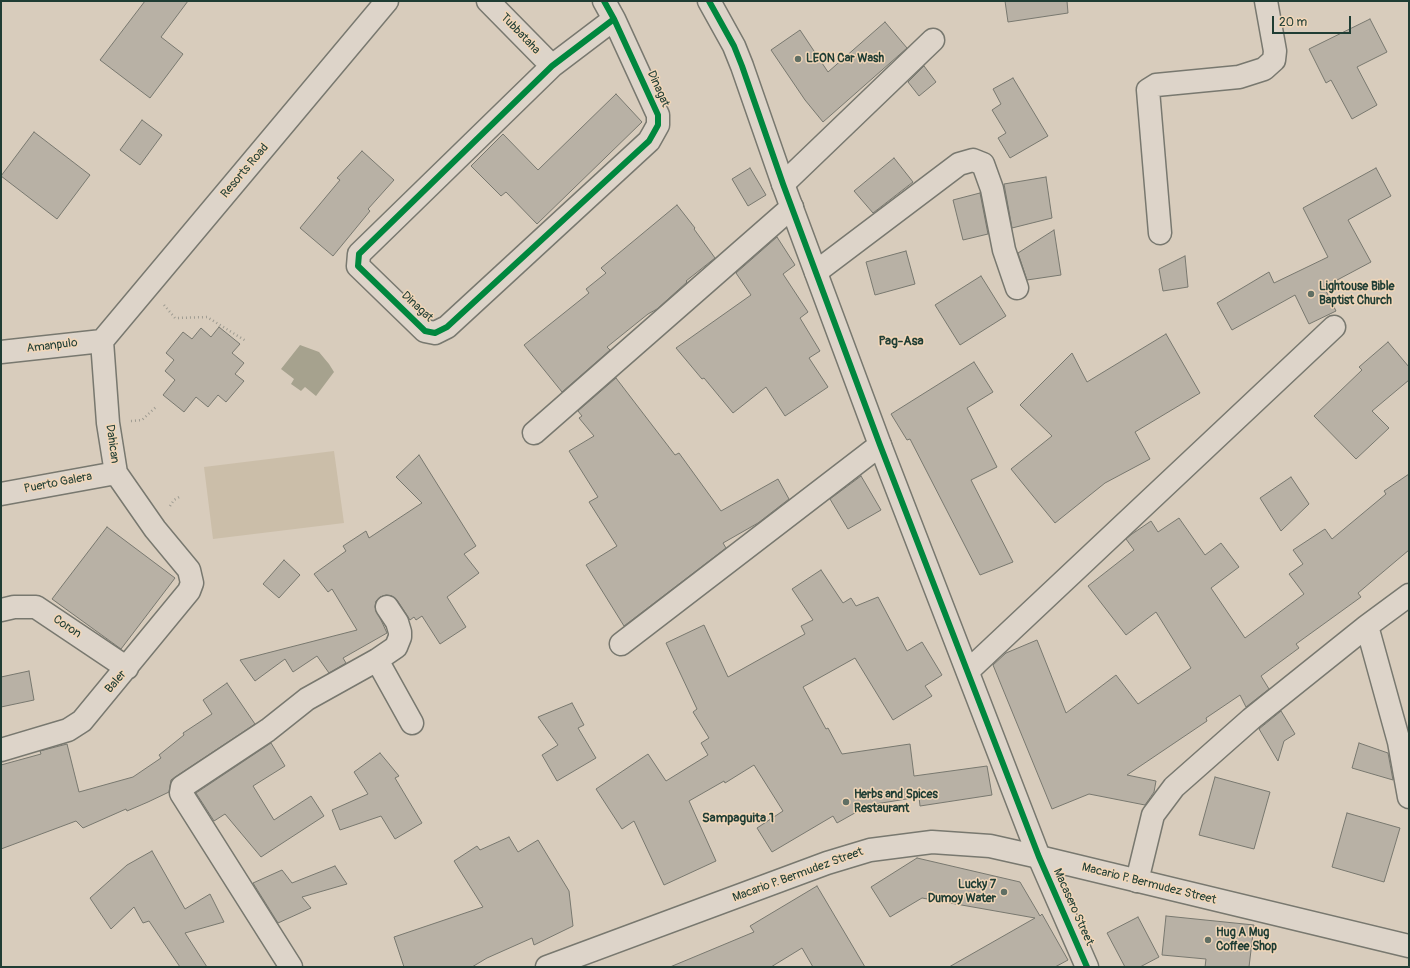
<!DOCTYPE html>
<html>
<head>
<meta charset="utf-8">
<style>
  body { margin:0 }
  #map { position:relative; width:1410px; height:968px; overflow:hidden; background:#d8ccbc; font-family:Pangolin,sans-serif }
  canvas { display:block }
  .frame { position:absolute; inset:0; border:2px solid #1f3d34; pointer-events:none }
  .scale { position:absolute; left:1272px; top:16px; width:79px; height:18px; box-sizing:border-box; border:2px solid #1f3d34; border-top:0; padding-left:5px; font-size:12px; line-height:14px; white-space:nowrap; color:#1f3d34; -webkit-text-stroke:3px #f1d6b8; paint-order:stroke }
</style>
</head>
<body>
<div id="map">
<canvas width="1410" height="968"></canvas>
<div class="frame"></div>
<div class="scale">20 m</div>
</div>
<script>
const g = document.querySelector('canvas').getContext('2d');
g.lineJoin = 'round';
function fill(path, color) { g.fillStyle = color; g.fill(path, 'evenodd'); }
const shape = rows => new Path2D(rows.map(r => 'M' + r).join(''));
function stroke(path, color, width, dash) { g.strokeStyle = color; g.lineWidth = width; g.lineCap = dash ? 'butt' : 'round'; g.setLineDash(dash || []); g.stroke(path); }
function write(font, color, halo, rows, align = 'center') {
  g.font = font + ' Pangolin,sans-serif'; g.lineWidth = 3; g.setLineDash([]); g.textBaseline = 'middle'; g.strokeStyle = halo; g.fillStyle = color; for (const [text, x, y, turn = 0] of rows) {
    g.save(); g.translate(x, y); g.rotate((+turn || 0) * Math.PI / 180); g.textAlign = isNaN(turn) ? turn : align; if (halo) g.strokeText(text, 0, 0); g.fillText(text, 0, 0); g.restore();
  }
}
fill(shape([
  [334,451,344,523,213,539,204,467]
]), '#cbbea9');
fill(shape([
  [300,345,319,352,329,364,334,372,316,396,305,387,301,391,291,384,294,379,281,369]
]), '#a6a28e');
const building = shape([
  [145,1,188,1,161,37,183,54,150,98,100,60,145,1],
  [1005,1,1067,1,1068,13,1008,22,1005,1],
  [1370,19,1387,52,1357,67,1377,105,1352,119,1331,80,1326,83,1309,49,1370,19],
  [885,22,907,48,823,122,805,100,771,50,800,30,828,72,885,22],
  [924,66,936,82,919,96,908,82,924,66],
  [1013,78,1048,136,1010,158,998,138,1006,133,992,110,1001,104,993,89,1013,78],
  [616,94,642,122,537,224,506,192,501,196,471,166,503,134,538,170,616,94],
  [142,120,162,135,140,165,120,150,142,120],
  [34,132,90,175,57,219,1,176,34,132],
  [362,151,394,180,368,209,370,211,333,256,300,228,340,180,337,178,362,151],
  [894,158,913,182,873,213,854,191,894,158],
  [750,168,766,195,748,206,732,179,750,168],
  [1376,168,1391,196,1348,220,1371,262,1324,287,1336,311,1309,324,1295,295,1232,330,1217,303,1269,272,1274,283,1328,257,1303,208,1376,168],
  [1046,177,1052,218,1012,228,1004,184,1046,177],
  [980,193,988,234,963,240,953,200,980,193],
  [677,205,695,228,694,229,715,258,686,281,687,282,657,309,648,314,607,347,610,350,562,392,524,345,589,293,586,289,606,273,601,268,677,205],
  [1054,230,1061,275,1027,280,1018,253,1054,230],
  [777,237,795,265,783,274,808,312,800,318,820,351,809,358,828,387,785,416,766,387,733,413,704,378,702,379,676,348,751,295,736,273,777,237],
  [906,251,915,284,875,295,866,262,906,251],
  [1185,256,1188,287,1163,291,1159,269,1185,256],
  [981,276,1006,316,960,345,935,305,981,276],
  [219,327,240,344,232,353,244,363,235,374,244,381,226,402,218,395,208,407,196,397,184,412,163,395,175,380,165,371,174,360,166,353,183,332,192,339,201,328,211,337,219,327],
  [1166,334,1200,393,1135,432,1150,459,1105,483,1055,523,1011,469,1052,436,1020,405,1072,353,1087,382,1166,334],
  [1388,342,1409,367,1409,380,1372,411,1389,428,1356,459,1314,416,1362,370,1359,367,1388,342],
  [974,362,993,392,967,408,997,467,971,480,1013,562,980,575,910,439,907,440,891,414,974,362],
  [616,378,675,455,679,453,721,511,778,479,789,499,758,523,723,543,726,548,624,626,586,565,617,546,589,502,598,497,569,451,594,436,579,418,582,416,578,411,616,378],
  [419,455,476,546,464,554,479,573,447,597,466,627,440,644,422,616,416,620,414,617,410,620,397,600,392,596,386,595,380,597,376,601,375,607,387,633,343,658,346,663,329,673,317,656,293,672,285,659,255,681,240,660,357,630,332,589,328,592,314,574,346,551,343,546,366,531,369,538,422,503,396,477,419,455],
  [1409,474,1409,550,1358,593,1361,597,1296,644,1299,648,1261,676,1269,689,1246,707,1240,695,1206,718,1207,721,1127,775,1156,781,1154,792,1145,805,1089,794,1052,809,993,665,1006,653,1037,640,1066,713,1116,675,1138,704,1191,668,1156,612,1126,635,1088,586,1134,550,1126,539,1132,534,1151,521,1158,532,1179,518,1205,555,1221,543,1239,567,1211,588,1245,638,1304,594,1289,574,1303,564,1293,550,1325,529,1332,539,1386,494,1384,491,1409,474],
  [861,476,881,510,848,529,830,499,861,476],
  [1291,477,1309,504,1281,531,1260,498,1291,477],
  [107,527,175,578,121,649,52,599,107,527],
  [284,560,300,575,279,598,263,584,284,560],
  [821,570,843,603,851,598,856,606,878,597,907,651,922,642,942,675,925,686,932,696,893,720,855,658,803,687,826,729,828,728,842,754,910,744,914,776,987,766,992,795,920,806,919,797,869,805,837,823,833,816,772,852,757,828,783,811,754,765,725,783,724,781,689,801,716,861,664,885,634,821,622,829,596,789,648,754,666,781,708,755,701,743,709,738,693,712,697,709,666,643,704,625,728,677,805,634,801,626,813,620,792,589,821,570],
  [29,671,34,700,1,707,1,677,29,671],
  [227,683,255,724,175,777,171,780,169,792,148,802,127,811,126,809,83,828,76,821,1,849,1,765,41,754,40,751,67,744,79,792,133,777,161,758,159,755,184,735,183,733,212,714,203,700,227,683],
  [572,703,584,725,578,728,596,758,557,781,542,755,558,745,538,717,572,703],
  [1281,711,1295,734,1284,741,1278,761,1259,729,1281,711],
  [271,743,285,766,253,786,274,820,311,796,324,816,261,857,225,814,214,821,196,793,271,743],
  [1359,743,1388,753,1393,780,1352,768,1359,743],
  [380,753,399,776,395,778,422,823,395,839,381,816,340,830,332,810,368,794,354,772,380,753],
  [1215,777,1270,792,1254,849,1199,835,1215,777],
  [1347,813,1400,828,1384,882,1332,867,1347,813],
  [509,837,518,852,538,840,569,891,573,926,534,945,532,938,487,958,472,967,404,967,394,937,483,907,454,861,477,846,480,850,509,837],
  [152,851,185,909,210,894,224,922,185,933,207,967,180,967,149,921,143,923,134,907,111,929,90,898,127,865,152,851],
  [917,858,1020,882,1040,916,1042,914,1068,960,1055,967,949,967,1035,918,922,898,890,917,871,887,917,858],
  [335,866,347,884,302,897,311,908,278,923,253,883,282,870,292,883,335,866],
  [817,886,865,967,813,967,802,948,771,967,670,967,754,932,750,926,817,886],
  [1166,916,1254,925,1249,967,1205,967,1206,959,1162,955,1166,916],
  [1138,917,1159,957,1140,967,1125,967,1107,933,1138,917]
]);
fill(building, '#b8b1a5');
stroke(building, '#78786f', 1);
const minor = shape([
  [488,1,552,66],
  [604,1,614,19,658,115,658,125,653,134,649,141,447,327,435,333,425,331,358,266,359,254,552,66,614,19],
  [783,184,933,40],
  [1160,233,1148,90,1156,85,1239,77,1264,69,1274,60,1275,51,1266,1],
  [816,272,959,164,973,160,983,164,992,189,1004,250,1017,288],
  [102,341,387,1],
  [1,352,102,341],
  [534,433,792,207],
  [1,494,116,473],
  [1,610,14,607,36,607,127,668],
  [1367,626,1399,742,1409,797],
  [621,644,880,445],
  [377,660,412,723],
  [968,671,1334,327],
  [1,750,68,730,82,721,189,591,192,583,189,570,155,529,116,473,108,423,102,341],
  [1137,881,1153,815,1174,787,1251,719,1367,626,1409,595],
  [291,967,181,793,182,787,268,730,307,699,377,660,396,647,400,637,400,632,397,622,387,607]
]);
const tertiary = shape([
  [709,1,734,46,742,66,783,184,880,445,1039,857,1087,967]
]);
const secondary = shape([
  [547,967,827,863,870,850,932,842,990,846,1039,857,1409,946]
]);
stroke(minor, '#78786f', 25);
stroke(tertiary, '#78786f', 25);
stroke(secondary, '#78786f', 25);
stroke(shape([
  [164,305,175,318,207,317,246,341],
  [131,421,142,420,156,407],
  [170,506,174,500,181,496]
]), '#9f9c92', 2.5, [1, 3]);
stroke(minor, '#ddd4c9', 22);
stroke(tertiary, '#ddd4c9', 22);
stroke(secondary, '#ddd4c9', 22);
stroke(shape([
  [604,1,614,19,658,115,658,125,653,134,649,141,447,327,435,333,425,331,358,266,359,254,552,66,614,19],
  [709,1,734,46,742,66,783,184,880,445,1039,857,1087,967]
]), '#00873e', 6);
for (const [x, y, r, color] of [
  [798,59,4,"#606f64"],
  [1311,294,4,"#606f64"],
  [846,802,4,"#606f64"],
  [1004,892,4,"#606f64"],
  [1208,940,4,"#606f64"]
]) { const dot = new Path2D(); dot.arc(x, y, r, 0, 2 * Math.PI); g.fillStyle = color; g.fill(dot); stroke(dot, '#f1d6b8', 1.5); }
write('12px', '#1f3d34', '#f1d6b8', [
  ["Tubbataha",520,34,46],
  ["Dinagat",658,89,66],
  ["Resorts Road",245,171,-50],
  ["Dinagat",417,307,43],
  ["Amanpulo",52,346,-7],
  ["Dahican",112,444,82],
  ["Puerto Galera",58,483,-11],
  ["Coron",67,627,34],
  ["Baler",116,682,-49],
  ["Macario P. Bermudez Street",798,875,-20],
  ["Macario P. Bermudez Street",1149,884,14],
  ["Macasero Street",1073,907,66]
]);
write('bold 12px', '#1f3d34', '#f1d6b8', [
  ["LEON Car Wash",806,59],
  ["Lightouse Bible",1319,287],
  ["Baptist Church",1319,301],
  ["Herbs and Spices",854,795],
  ["Restaurant",854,809],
  ["Lucky 7",996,885,"right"],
  ["Dumoy Water",996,899,"right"],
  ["Hug A Mug",1216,933],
  ["Coffee Shop",1216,947]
], 'left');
write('bold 13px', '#1f3d34', '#f1d6b8', [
  ["Pag-Asa",901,342],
  ["Sampaguita 1",738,819]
]);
</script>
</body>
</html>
